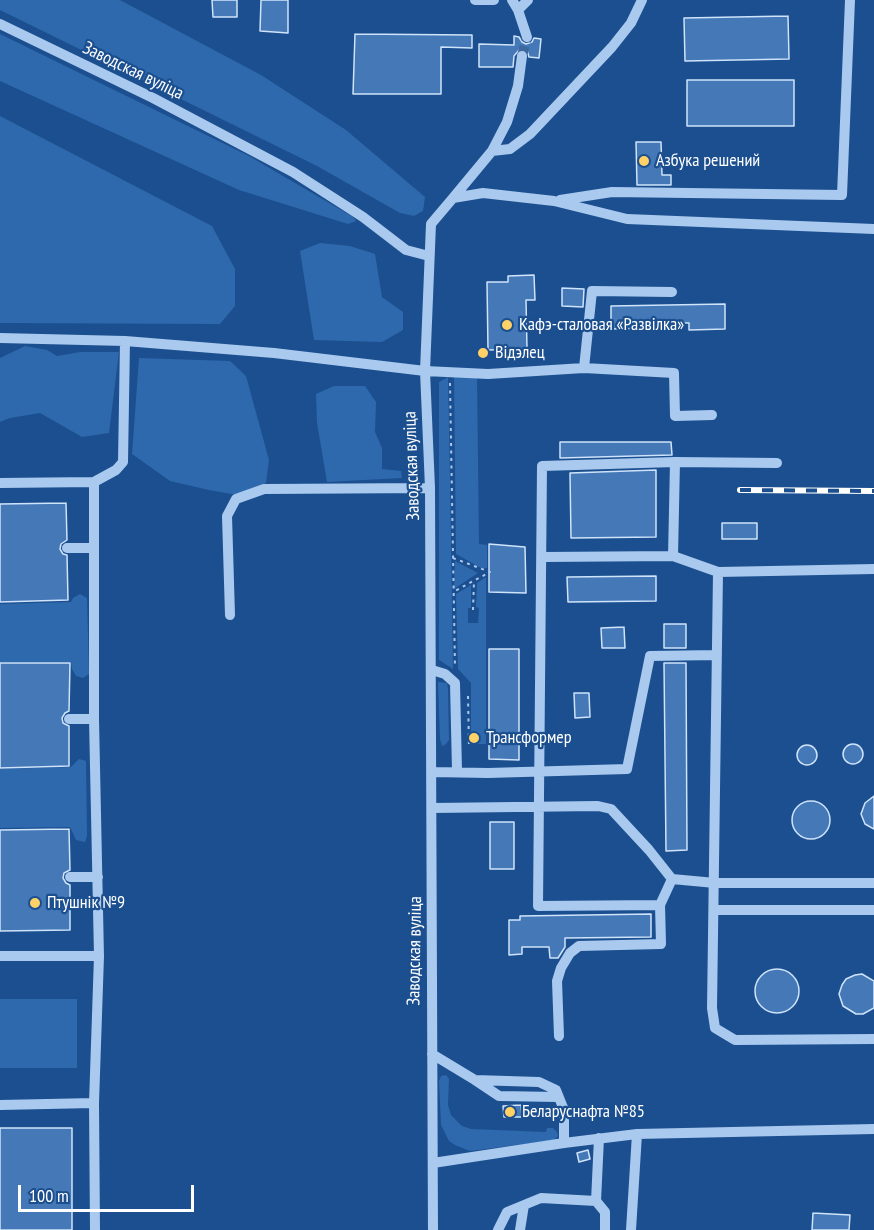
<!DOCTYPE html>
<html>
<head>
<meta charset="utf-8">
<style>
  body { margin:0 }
  #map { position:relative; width:874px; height:1230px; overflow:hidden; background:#1b4f8f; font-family:"PT Sans Narrow",sans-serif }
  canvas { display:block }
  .scale { position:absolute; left:18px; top:1185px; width:176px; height:27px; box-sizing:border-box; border:3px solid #fff; border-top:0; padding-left:8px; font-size:18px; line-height:21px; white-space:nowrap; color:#fff; -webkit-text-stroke:4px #1b4f8f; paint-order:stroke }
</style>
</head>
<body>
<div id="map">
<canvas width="874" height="1230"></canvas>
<div class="scale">100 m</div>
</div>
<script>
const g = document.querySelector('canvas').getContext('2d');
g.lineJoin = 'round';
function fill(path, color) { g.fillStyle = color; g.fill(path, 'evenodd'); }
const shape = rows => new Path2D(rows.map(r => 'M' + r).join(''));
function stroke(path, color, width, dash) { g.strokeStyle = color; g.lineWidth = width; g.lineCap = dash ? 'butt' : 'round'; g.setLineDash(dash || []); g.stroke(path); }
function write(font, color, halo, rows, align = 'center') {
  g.font = font + ' "PT Sans Narrow",sans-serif'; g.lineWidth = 4.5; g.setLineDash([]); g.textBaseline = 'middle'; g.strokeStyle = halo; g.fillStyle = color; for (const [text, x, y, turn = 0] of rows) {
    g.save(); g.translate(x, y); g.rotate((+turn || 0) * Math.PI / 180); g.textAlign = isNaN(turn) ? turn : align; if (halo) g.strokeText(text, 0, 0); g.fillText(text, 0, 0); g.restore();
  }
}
fill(shape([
  [0,0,120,0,261,75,346,130,425,197,423,211,414,216,400,213,317,166,0,10],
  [0,34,249,156,353,217,356,221,348,224,239,190,0,81],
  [0,116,212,226,235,269,235,306,220,324,0,323],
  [320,243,350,246,375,254,382,297,403,312,403,330,382,342,314,340,300,251],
  [25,346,47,350,57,356,80,352,119,352,109,433,82,437,40,413,10,418,0,422,0,358],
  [139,358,230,361,246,376,269,460,266,483,237,495,209,490,170,481,132,454],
  [454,375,477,375,479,544,487,545,487,568,481,568,456,554],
  [448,377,450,476,453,669,439,660,439,382],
  [334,386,365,386,376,402,375,432,382,448,382,469,401,471,402,478,327,482,317,423,316,394],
  [455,561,478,573,454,589],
  [486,577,486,744,471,744,471,683,458,669,456,594,471,585,471,608,468,608,468,623,478,623,479,608,476,607,477,583],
  [80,594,87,598,89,674,83,678,76,676,72,669,71,662,0,662,0,604,71,602,73,598],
  [438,682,447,683,448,689,449,740,445,745,442,746,440,739],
  [79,759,86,761,87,836,85,842,76,840,70,827,0,828,0,769,71,767],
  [0,999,77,999,77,1068,0,1068],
  [446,1075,449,1079,448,1105,451,1115,462,1126,471,1129,546,1132,547,1128,553,1128,557,1132,558,1136,554,1140,549,1141,470,1151,455,1145,449,1141,441,1125,439,1081,441,1076]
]), '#2e69ad');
const building = shape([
  [212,0,237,0,237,17,213,17,212,0],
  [261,0,288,0,288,33,260,31,261,0],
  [788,16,789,59,685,61,684,18,788,16],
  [355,34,472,35,472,48,441,47,441,94,353,94,355,34],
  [514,36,519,37,522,42,526,44,532,42,534,38,541,39,539,58,529,57,527,50,520,49,514,56,513,67,479,67,479,44,514,45,514,36],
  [687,80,794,80,794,126,687,126,687,80],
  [636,142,661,142,662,175,671,175,671,185,637,185,636,142],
  [534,275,535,300,526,300,527,349,488,350,487,282,508,282,508,276,534,275],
  [562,288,584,289,583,307,562,306,562,288],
  [725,304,725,329,689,330,689,323,651,323,651,328,611,329,611,306,725,304],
  [560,442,671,442,672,455,560,458,560,442],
  [656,470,656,537,571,538,570,473,656,470],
  [66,503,67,540,61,544,60,549,63,554,67,555,68,600,0,602,0,504,66,503],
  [722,523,757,523,757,539,722,539,722,523],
  [489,544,525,547,526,593,489,592,489,544],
  [656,576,656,601,568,602,567,577,656,576],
  [664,624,686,624,686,648,664,648,664,624],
  [624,627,625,648,602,648,601,628,624,627],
  [489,649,519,649,519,760,489,759,489,649],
  [0,663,70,663,69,711,65,713,62,718,63,723,69,726,69,766,0,768,0,663],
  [664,663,686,663,687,850,666,851,664,663],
  [574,693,589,693,590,717,575,718,574,693],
  '843 754a10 10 0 1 1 20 0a10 10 0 1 1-20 0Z',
  '797 755a10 10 0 1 1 20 0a10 10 0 1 1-20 0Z',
  [874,796,874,829,865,824,861,814,865,803,874,796],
  '792 820a19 19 0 1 1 38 0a19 19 0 1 1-38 0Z',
  [490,822,514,822,514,869,490,869,490,822],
  [69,829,70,870,64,873,63,878,66,883,70,885,70,930,0,931,0,830,69,829],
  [651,914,651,937,565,938,565,947,558,958,550,958,549,947,522,947,522,954,509,955,509,920,520,920,520,916,651,914],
  '755 991a22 22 0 1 1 44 0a22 22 0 1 1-44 0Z',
  [862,974,874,981,874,1008,863,1014,856,1014,843,1006,839,994,842,985,846,979,855,975,862,974],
  [521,1105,522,1117,504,1117,503,1106,521,1105],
  [0,1128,72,1128,72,1230,0,1230,0,1128],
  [588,1150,590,1159,579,1162,577,1153,588,1150],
  [813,1213,850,1215,849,1230,812,1230,813,1213]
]);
fill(building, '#4478b7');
stroke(building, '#cfe3fa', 1.5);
stroke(shape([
  [522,56,527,37]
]), '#3d69a0', 10, [10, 5]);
stroke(shape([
  [450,383,455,668],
  [453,558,490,572,453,592],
  [473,610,474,581],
  [468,696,469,747]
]), '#a9c9ee', 2, [3, 4.5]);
stroke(shape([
  [475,0,494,0],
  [512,0,518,10,527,37],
  [518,10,528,0],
  [0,24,153,98,293,172,363,217,406,250,429,256],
  [492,151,510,149,530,134,612,47,631,23,642,0],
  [453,198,492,151,507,122,518,86,522,56],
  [560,200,612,192,842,195,850,0],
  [0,338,125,341,274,353,425,371,488,374,584,368,674,373,675,416,712,415],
  [584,368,592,291,672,292],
  [675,462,777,463],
  [94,482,116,470,123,462,125,341],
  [0,483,94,482,94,719,99,956],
  [67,548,94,548],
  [543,557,673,556,718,572,874,569],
  [718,572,712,1008,715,1028,735,1040,874,1039],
  [230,615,227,516,236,499,264,489,430,488],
  [432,670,445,674,455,683,457,771],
  [69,719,94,719],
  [432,772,488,773,627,769,650,656,717,655],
  [432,808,598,806,611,809,649,850,672,879,715,883,874,883],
  [70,877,98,877],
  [672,879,660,905,538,906,542,466,675,462,673,556],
  [714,910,874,910],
  [0,956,99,956,94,1103],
  [559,1036,557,981,561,968,570,953,579,946,661,944,660,905],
  [432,1054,475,1080,539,1082,556,1090,564,1110,564,1143],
  [475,1080,499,1096,558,1097],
  [0,1105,94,1103,95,1230],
  [433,1163,564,1143,637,1134,874,1129],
  [596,1201,605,1212,605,1230],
  [433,1230,430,488,425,371,431,224,453,198,483,193,554,201,627,219,874,229],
  [498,1230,507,1212,524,1205],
  [520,1230,524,1205,541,1198,596,1201,599,1138],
  [631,1230,637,1134]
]), '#a9c9ee', 10);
const rail = shape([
  [740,490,874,491]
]);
stroke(rail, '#fff', 6);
stroke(rail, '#1b4f8f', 4, [11]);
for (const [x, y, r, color] of [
  [644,161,6,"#ffd166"],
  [507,325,6,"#ffd166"],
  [483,353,6,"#ffd166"],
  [474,738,6,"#ffd166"],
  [35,903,6,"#ffd166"],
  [510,1112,6,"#ffd166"]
]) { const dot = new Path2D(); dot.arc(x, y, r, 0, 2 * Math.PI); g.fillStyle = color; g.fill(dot); stroke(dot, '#1b4f8f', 2); }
write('18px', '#fff', '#1b4f8f', [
  ["Заводская вуліца",133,71,26],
  ["Заводская вуліца",412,466,-92],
  ["Заводская вуліца",415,951,-89]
]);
write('18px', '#fff', '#1b4f8f', [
  ["Азбука решений",656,161],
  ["Кафэ-сталовая «Развілка»",519,325],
  ["Відэлец",495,353],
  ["Трансформер",486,738],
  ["Птушнік №9",47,903],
  ["Беларуснафта №85",522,1112]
], 'left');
</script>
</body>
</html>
